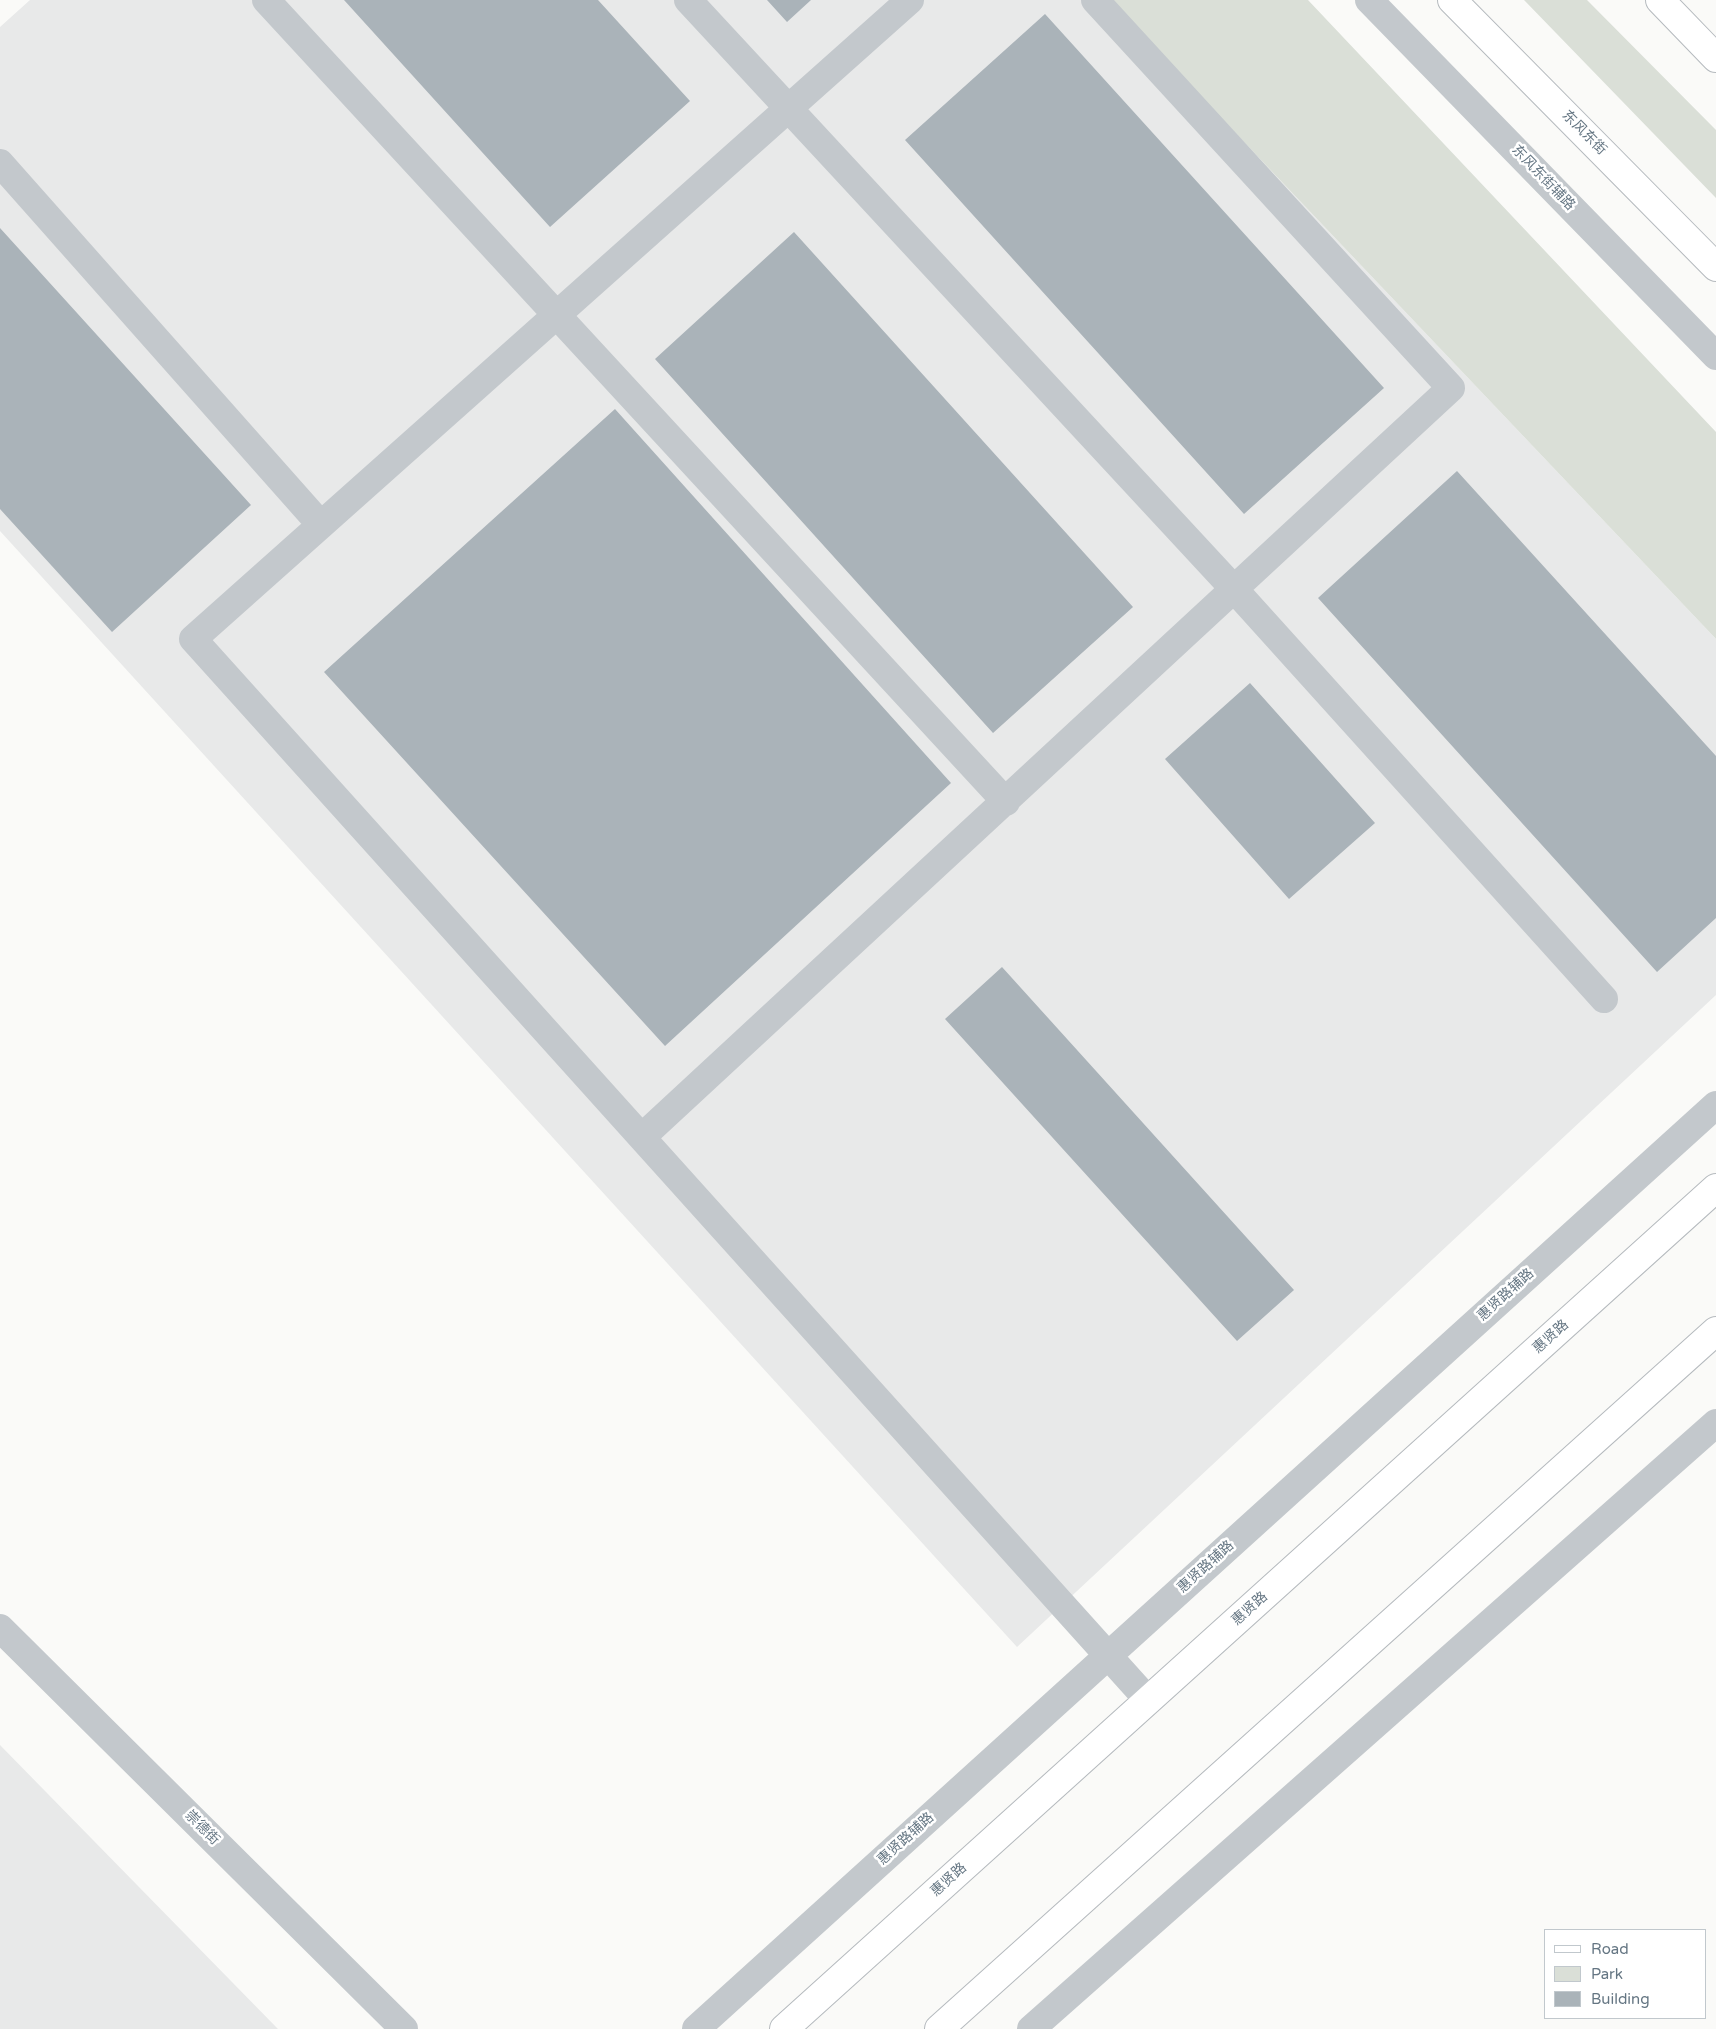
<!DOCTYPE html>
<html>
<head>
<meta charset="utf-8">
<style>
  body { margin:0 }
  #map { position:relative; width:1716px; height:2029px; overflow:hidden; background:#fafaf8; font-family:"Varela Round",sans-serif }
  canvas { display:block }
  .legend { position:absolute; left:1544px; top:1929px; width:162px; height:90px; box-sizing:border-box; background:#fff; border:1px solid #c1c8cd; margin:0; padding:6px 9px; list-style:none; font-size:15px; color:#657683 }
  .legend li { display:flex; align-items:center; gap:10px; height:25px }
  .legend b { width:25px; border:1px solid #c1c8cd }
</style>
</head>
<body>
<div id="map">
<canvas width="1716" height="2029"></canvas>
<ul class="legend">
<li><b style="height:6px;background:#fff"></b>Road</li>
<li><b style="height:14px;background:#dadfd7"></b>Park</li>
<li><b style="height:14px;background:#aab3b9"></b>Building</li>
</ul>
</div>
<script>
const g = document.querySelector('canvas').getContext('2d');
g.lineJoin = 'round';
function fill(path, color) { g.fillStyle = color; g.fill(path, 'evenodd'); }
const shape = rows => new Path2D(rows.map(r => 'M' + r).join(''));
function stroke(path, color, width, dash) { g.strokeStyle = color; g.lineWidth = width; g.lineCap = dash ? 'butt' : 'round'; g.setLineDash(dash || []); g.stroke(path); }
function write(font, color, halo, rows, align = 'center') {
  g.font = font + ' "Varela Round","Noto Sans SC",sans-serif'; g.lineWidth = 5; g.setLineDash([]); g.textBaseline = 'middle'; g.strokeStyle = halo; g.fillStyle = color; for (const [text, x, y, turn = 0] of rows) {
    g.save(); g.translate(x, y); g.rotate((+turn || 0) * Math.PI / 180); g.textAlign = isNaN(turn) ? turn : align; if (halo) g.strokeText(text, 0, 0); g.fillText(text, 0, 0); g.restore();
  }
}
fill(shape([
  [30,0,1109,0,1716,639,1716,995,1017,1647,0,531,0,27],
  [0,1745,278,2029,0,2029]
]), '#e8e9e9');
fill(shape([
  [1109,0,1308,0,1716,432,1716,639],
  [1524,0,1587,0,1716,130,1716,198]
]), '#dadfd7');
fill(shape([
  [344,0,598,0,690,101,550,227],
  [767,0,811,0,787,22],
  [1045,14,1384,388,1244,514,905,140],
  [0,228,251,505,112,632,0,509],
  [794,232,1133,607,993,733,655,359],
  [615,409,951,783,665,1046,324,672],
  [1457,471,1716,756,1716,918,1657,972,1318,598],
  [1250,683,1375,823,1289,899,1165,759],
  [1002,967,1294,1290,1237,1341,945,1019]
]), '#aab3b9');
const major = shape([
  [1452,0,1716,267],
  [1660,0,1716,58],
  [784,2029,1716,1188],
  [939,2029,1716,1331]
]);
stroke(major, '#b5babe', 30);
stroke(shape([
  [266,0,1006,802],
  [688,0,1234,589,1604,999],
  [910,0,193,639,1148,1700],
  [1369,0,1716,356],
  [0,163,321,525],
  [642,1137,1451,388,1095,0],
  [0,1628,404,2029],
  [696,2029,1716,1105],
  [1031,2029,1716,1423]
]), '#c3c8cc', 28);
stroke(major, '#fff', 28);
write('14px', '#657683', '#fff', [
  ["东风东街",1584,133,45],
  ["东风东街辅路",1543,178,46],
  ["惠贤路辅路",1506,1295,-42],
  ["惠贤路",1551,1337,-42],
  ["惠贤路辅路",1206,1567,-42],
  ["惠贤路",1250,1609,-42],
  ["崇德街",202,1828,45],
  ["惠贤路辅路",906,1839,-42],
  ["惠贤路",949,1880,-42]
]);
</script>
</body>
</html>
